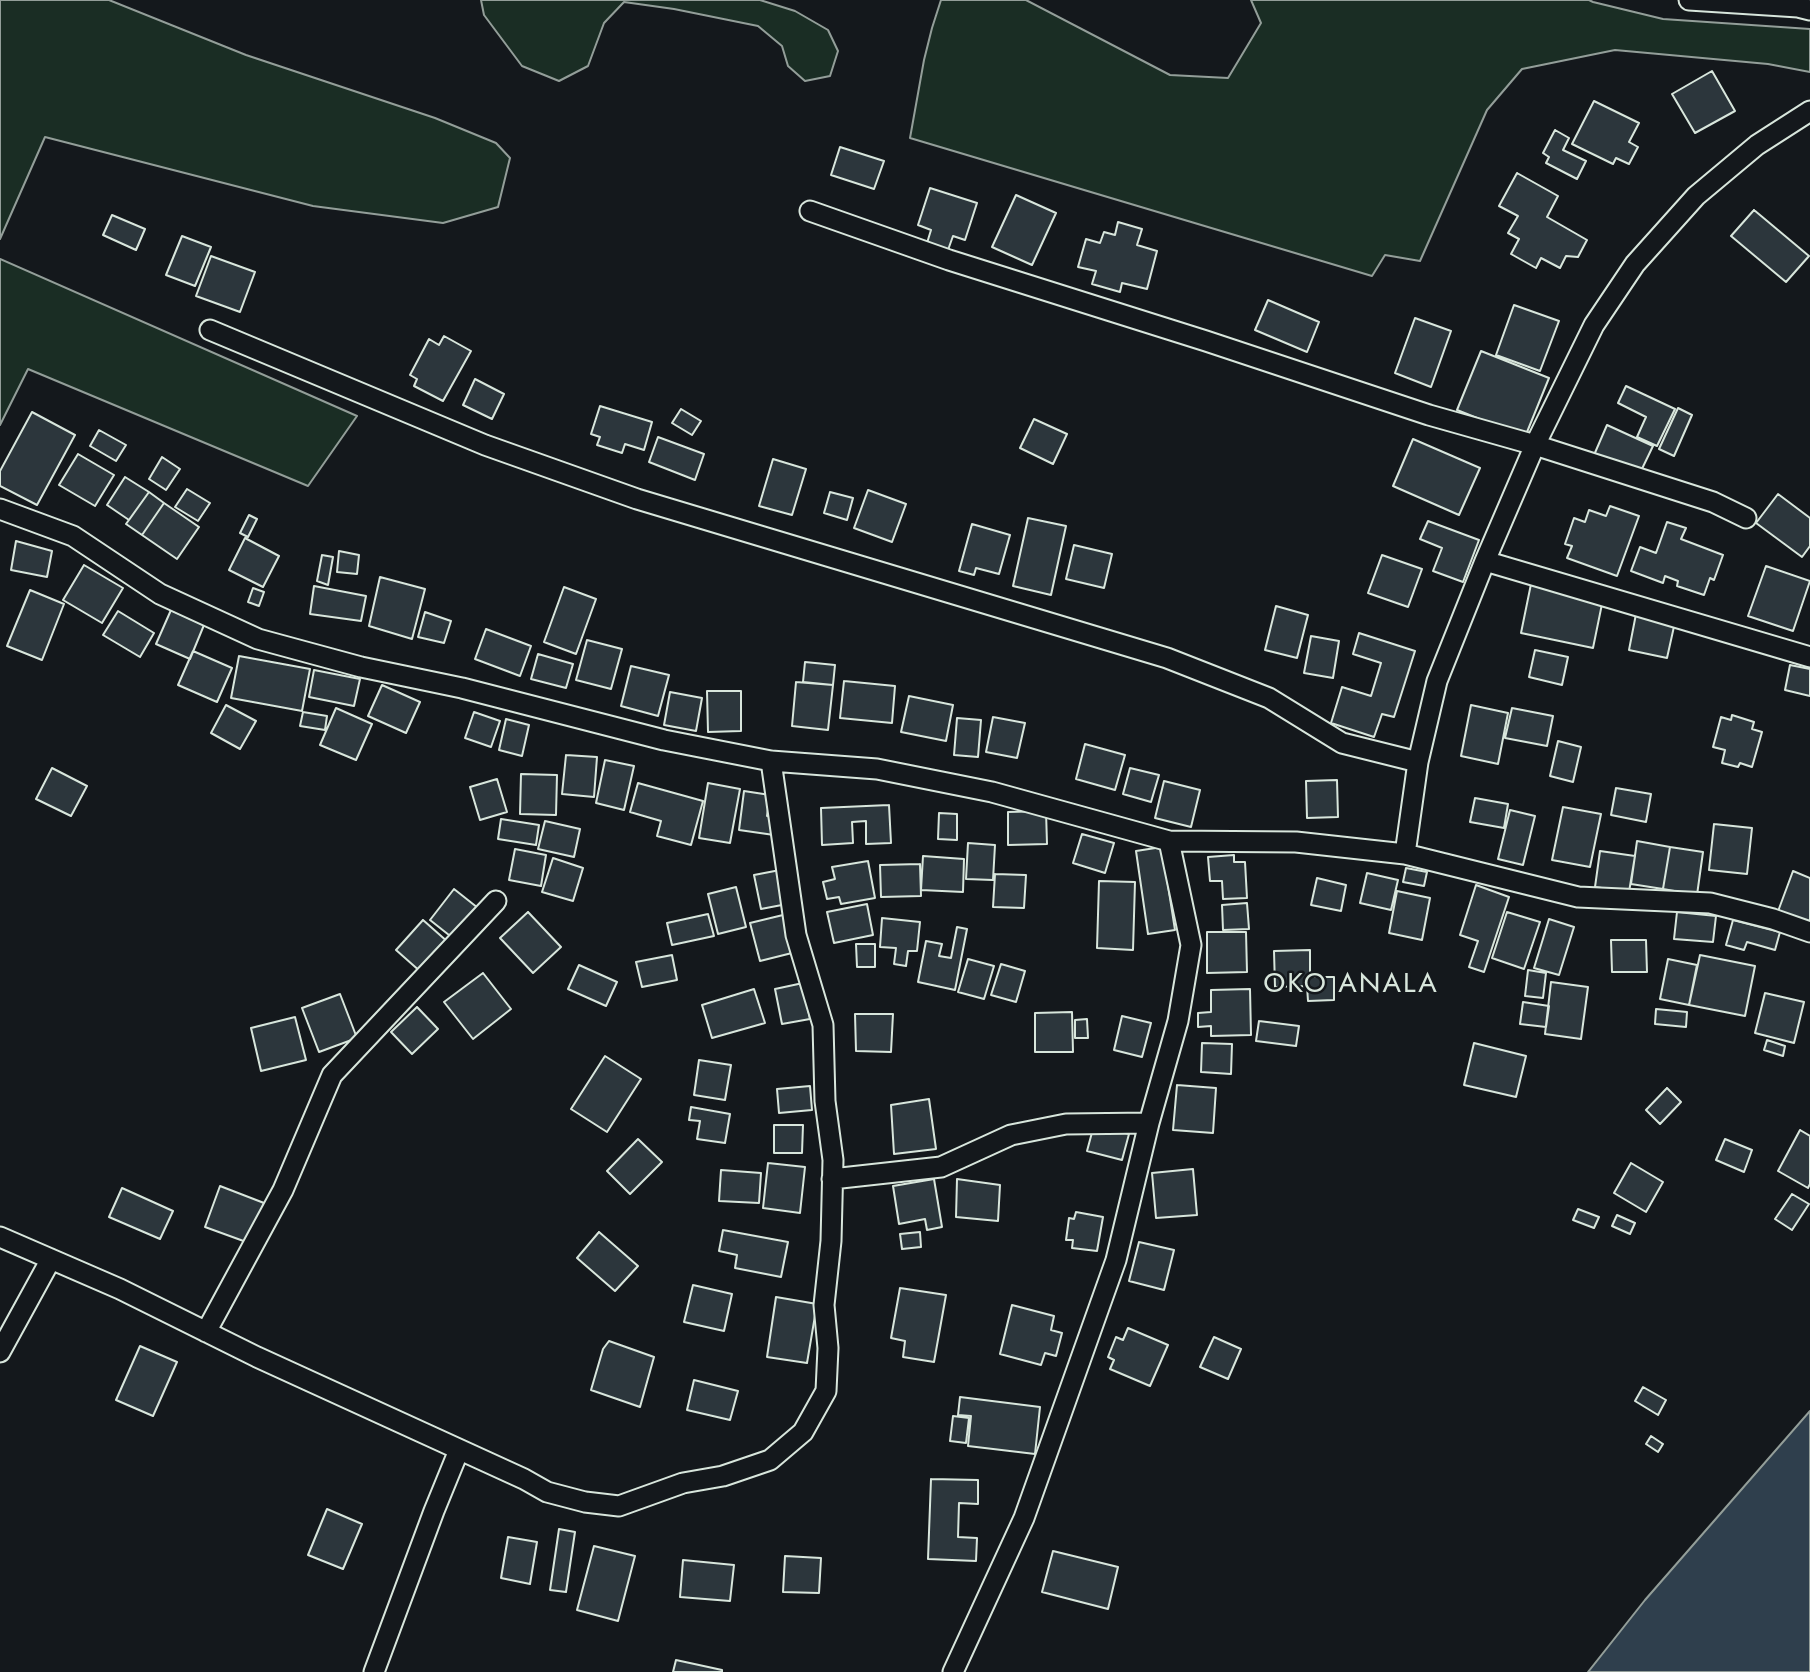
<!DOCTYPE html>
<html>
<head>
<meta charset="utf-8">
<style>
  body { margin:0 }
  canvas { display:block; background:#14181c }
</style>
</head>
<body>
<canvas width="1810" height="1672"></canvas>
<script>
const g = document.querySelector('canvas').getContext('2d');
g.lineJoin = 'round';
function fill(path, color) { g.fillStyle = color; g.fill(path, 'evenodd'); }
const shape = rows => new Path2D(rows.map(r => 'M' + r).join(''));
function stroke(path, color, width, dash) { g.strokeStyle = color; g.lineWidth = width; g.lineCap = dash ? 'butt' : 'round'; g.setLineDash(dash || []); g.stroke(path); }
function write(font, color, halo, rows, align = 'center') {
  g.font = font + ' Jost,sans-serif'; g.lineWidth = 5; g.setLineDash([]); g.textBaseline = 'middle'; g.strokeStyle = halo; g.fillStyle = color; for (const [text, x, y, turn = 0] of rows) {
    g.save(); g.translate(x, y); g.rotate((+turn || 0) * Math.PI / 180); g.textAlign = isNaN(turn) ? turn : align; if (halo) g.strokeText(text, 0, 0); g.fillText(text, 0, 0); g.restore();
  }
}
const green = shape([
  [0,0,109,0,246,55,435,118,496,143,510,158,498,207,443,223,313,206,45,137,0,239,0,0],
  [481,0,760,0,795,11,828,30,838,51,830,76,805,81,788,66,782,46,758,26,674,9,624,2,604,23,588,66,559,81,522,66,484,15,481,0],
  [941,0,1026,0,1170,75,1228,78,1261,23,1251,0,1589,0,1593,2,1663,19,1810,29,1810,72,1768,64,1615,50,1522,69,1487,110,1420,261,1385,255,1372,276,910,138,924,60,932,28,941,0],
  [0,259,357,416,308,486,28,369,0,425,0,259]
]);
fill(green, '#1a2d24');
stroke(green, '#939e99', 2);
const water = shape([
  [1810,1411,1810,1672,1588,1672,1645,1600,1810,1411]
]);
fill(water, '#2f3f4d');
stroke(water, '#939e99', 2);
const building = shape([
  [1712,71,1735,111,1695,133,1672,94,1712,71],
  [1594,101,1639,123,1629,142,1638,147,1629,164,1616,158,1613,164,1572,144,1594,101],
  [1555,130,1569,138,1563,150,1586,161,1577,179,1546,163,1549,157,1543,153,1555,130],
  [840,147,884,161,874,189,831,175,840,147],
  [1517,173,1558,196,1547,217,1587,240,1578,257,1566,256,1560,268,1541,258,1536,268,1511,254,1519,239,1508,233,1518,216,1499,206,1517,173],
  [930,188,977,203,965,240,953,236,948,250,927,243,931,230,918,225,930,188],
  [1016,195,1056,213,1032,265,992,247,1016,195],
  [1754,210,1809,256,1786,282,1731,236,1754,210],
  [112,215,145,229,136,250,103,235,112,215],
  [1118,222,1142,229,1137,245,1157,251,1147,289,1122,283,1120,292,1092,284,1096,271,1078,267,1086,239,1100,243,1104,232,1115,235,1118,222],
  [182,236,211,247,195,286,166,275,182,236],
  [211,256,255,272,240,312,196,296,211,256],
  [1268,300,1319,322,1307,352,1255,330,1268,300],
  [1514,305,1559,321,1540,371,1496,355,1514,305],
  [1415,318,1451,331,1431,387,1395,373,1415,318],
  [444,336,471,351,443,401,414,386,417,379,410,375,429,339,439,345,444,336],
  [1481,351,1549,378,1525,437,1457,410,1481,351],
  [475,379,504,394,492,419,463,405,475,379],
  [1626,386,1675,409,1657,446,1637,437,1646,417,1618,403,1626,386],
  [600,406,652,422,644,450,625,444,622,453,597,445,600,437,591,434,600,406],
  [1678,408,1692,415,1674,456,1659,449,1678,408],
  [681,409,701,421,692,435,672,423,681,409],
  [32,412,75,435,37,505,0,486,0,471,32,412],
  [1034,419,1067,434,1053,464,1020,448,1034,419],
  [1607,425,1653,446,1639,475,1594,455,1607,425],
  [99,430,126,445,116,461,90,446,99,430],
  [658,437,704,454,695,480,649,462,658,437],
  [1413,439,1480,468,1459,515,1393,486,1413,439],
  [78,454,114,475,95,506,59,485,78,454],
  [162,457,180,469,166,490,149,479,162,457],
  [773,459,806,469,792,515,759,506,773,459],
  [125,477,149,492,129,520,107,505,125,477],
  [187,489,210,503,198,521,175,507,187,489],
  [868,490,906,504,892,542,854,528,868,490],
  [149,492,164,503,142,535,126,524,149,492],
  [830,492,853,498,847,520,824,513,830,492],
  [1778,494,1810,518,1810,546,1802,557,1756,523,1778,494],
  [164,503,199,527,177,559,142,535,164,503],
  [1610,506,1639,516,1617,576,1567,558,1572,546,1565,544,1574,518,1585,522,1589,510,1606,516,1610,506],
  [249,515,257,519,248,537,240,533,249,515],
  [1028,518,1066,526,1051,595,1013,586,1028,518],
  [1428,521,1479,540,1463,582,1433,571,1442,548,1420,539,1428,521],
  [1667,522,1686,528,1681,539,1723,555,1714,580,1710,578,1704,595,1677,586,1678,581,1665,576,1663,583,1631,571,1640,547,1656,553,1667,522],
  [972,524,1010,535,999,574,976,568,974,575,959,571,972,524],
  [245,538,279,556,263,587,229,570,245,538],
  [16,541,52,551,47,577,11,570,16,541],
  [1074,545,1112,554,1104,588,1066,579,1074,545],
  [339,551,359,555,357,574,337,572,339,551],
  [322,555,333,557,328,585,317,581,322,555],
  [1382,555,1422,569,1408,607,1368,593,1382,555],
  [84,565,123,588,102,623,63,600,84,565],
  [1766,566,1810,581,1793,631,1748,616,1766,566],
  [380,577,425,589,412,639,369,626,380,577],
  [1531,584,1603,599,1593,648,1521,633,1531,584],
  [314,586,366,596,361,621,310,614,314,586],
  [564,587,596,599,576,654,544,642,564,587],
  [253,588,264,592,259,606,248,602,253,588],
  [30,590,64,604,42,660,7,646,30,590],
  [1276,606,1308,615,1297,658,1265,650,1276,606],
  [171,610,204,625,190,659,156,644,171,610],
  [118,611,154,633,140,657,103,635,118,611],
  [425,612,451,621,444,643,418,637,425,612],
  [1636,614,1675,622,1667,658,1629,650,1636,614],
  [486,629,531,646,520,676,475,659,486,629],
  [1359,633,1415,651,1394,717,1382,714,1374,737,1331,723,1342,687,1371,696,1381,663,1353,654,1359,633],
  [1311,636,1339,641,1333,678,1304,673,1311,636],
  [587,640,622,649,611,689,576,680,587,640],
  [1535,650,1568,657,1562,685,1529,677,1535,650],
  [193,651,232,668,217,702,178,685,193,651],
  [538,654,573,664,566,688,531,679,538,654],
  [239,656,310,669,302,711,231,698,239,656],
  [805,662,835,665,833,685,803,682,805,662],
  [1790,665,1810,669,1810,696,1785,690,1790,665],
  [631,666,669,675,658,716,621,706,631,666],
  [314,670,360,679,354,706,309,697,314,670],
  [844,681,895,686,892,723,840,718,844,681],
  [796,682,833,685,828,730,792,726,796,682],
  [382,685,420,702,406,733,368,716,382,685],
  [707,691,741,691,741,731,708,732,707,691],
  [670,692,702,698,696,731,664,725,670,692],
  [909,696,953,705,946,741,901,732,909,696],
  [226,705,256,721,240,749,211,733,226,705],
  [1471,705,1508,713,1498,764,1461,756,1471,705],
  [336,708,372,724,356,760,320,745,336,708],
  [1512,708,1553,716,1547,746,1505,738,1512,708],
  [303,712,327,716,325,730,300,726,303,712],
  [474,712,500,721,491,747,465,738,474,712],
  [1732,715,1754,722,1752,729,1762,732,1752,767,1740,763,1738,767,1722,763,1725,750,1713,747,1721,717,1731,720,1732,715],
  [993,717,1025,723,1017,758,986,752,993,717],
  [957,718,981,720,978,757,954,755,957,718],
  [506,719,529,725,522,756,499,750,506,719],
  [1558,741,1581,747,1573,782,1550,776,1558,741],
  [1085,744,1125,755,1115,790,1076,779,1085,744],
  [566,755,597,757,594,797,562,794,566,755],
  [605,760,634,766,624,810,596,803,605,760],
  [52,768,87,786,71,816,36,799,52,768],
  [1130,768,1159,775,1151,802,1123,794,1130,768],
  [521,774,557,775,556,815,520,814,521,774],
  [497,779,507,812,480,820,470,787,497,779],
  [1337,780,1338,817,1307,818,1306,781,1337,780],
  [1164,781,1200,790,1191,827,1155,818,1164,781],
  [638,783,703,801,691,845,657,836,661,821,630,812,638,783],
  [708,783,740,789,730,843,699,838,708,783],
  [1616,788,1651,794,1646,822,1611,815,1616,788],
  [744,791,770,795,767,816,776,818,774,835,739,830,744,791],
  [1475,798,1508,804,1504,828,1470,822,1475,798],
  [889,805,891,843,866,844,866,821,852,822,853,843,822,845,821,808,889,805],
  [1563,807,1601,814,1590,867,1552,860,1563,807],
  [1510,810,1535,816,1523,865,1498,859,1510,810],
  [1046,811,1047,844,1008,845,1008,812,1046,811],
  [939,813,957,814,957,840,938,839,939,813],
  [501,819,539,825,536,845,498,839,501,819],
  [545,821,580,829,574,857,538,849,545,821],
  [1714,824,1752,828,1747,874,1709,870,1714,824],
  [1082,834,1114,843,1105,873,1073,863,1082,834],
  [1637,841,1670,847,1663,889,1631,884,1637,841],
  [968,843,995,845,993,880,966,879,968,843],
  [1162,847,1175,930,1148,934,1136,851,1162,847],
  [1670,847,1703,852,1697,895,1663,889,1670,847],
  [515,849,546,855,541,886,509,880,515,849],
  [1600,851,1635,856,1629,892,1595,887,1600,851],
  [1234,855,1234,862,1245,862,1247,898,1223,899,1222,881,1210,881,1208,857,1234,855],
  [923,856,964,859,963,892,921,890,923,856],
  [553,858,583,868,573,901,542,892,553,858],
  [868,861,875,898,841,904,839,897,827,899,823,882,835,879,832,867,868,861],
  [920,864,921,896,881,897,880,865,920,864],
  [1406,868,1427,872,1424,886,1403,882,1406,868],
  [780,870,787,904,761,909,754,875,780,870],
  [1793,871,1810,878,1810,926,1777,914,1793,871],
  [1367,873,1398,880,1391,910,1360,903,1367,873],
  [995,874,1026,875,1024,908,993,907,995,874],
  [1317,878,1346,885,1341,911,1311,905,1317,878],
  [1099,881,1135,882,1133,950,1097,948,1099,881],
  [1476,885,1509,897,1484,972,1469,967,1478,941,1460,935,1476,885],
  [736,887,746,927,718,934,708,894,736,887],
  [454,889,478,908,454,939,430,920,454,889],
  [1397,891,1430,898,1422,940,1389,933,1397,891],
  [1247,903,1249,929,1223,930,1222,905,1247,903],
  [867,904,873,935,834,943,827,912,867,904],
  [528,912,561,947,533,973,500,938,528,912],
  [1507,912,1540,922,1524,969,1492,958,1507,912],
  [1677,912,1716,916,1713,942,1674,939,1677,912],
  [708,914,714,936,672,945,667,923,708,914],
  [783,915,792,953,760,961,750,923,783,915],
  [882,918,920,922,917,951,908,951,906,966,894,964,896,948,880,947,882,918],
  [1549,919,1574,927,1559,975,1534,968,1549,919],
  [423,920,449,943,422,973,396,950,423,920],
  [1733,920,1780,932,1775,950,1747,942,1744,950,1726,945,1733,920],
  [957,927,967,929,955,990,918,982,926,941,942,944,939,956,951,958,957,927],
  [1207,932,1246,932,1247,972,1207,973,1207,932],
  [1611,940,1646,940,1647,972,1612,972,1611,940],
  [856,944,875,944,875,967,857,967,856,944],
  [1310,950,1310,977,1334,977,1334,1000,1308,1001,1307,986,1275,987,1274,951,1310,950],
  [672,955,677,980,642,987,636,962,672,955],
  [1700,955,1755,966,1745,1016,1689,1005,1700,955],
  [968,959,994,966,984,999,958,992,968,959],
  [1668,959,1697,965,1689,1005,1660,999,1668,959],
  [1001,964,1025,971,1016,1002,991,995,1001,964],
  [579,965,617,982,606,1006,568,989,579,965],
  [1528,970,1546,973,1543,998,1525,996,1528,970],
  [483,973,511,1009,473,1039,444,1002,483,973],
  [1551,982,1588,987,1581,1039,1545,1034,1551,982],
  [803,983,810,1019,782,1024,775,989,803,983],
  [754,989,765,1023,712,1038,702,1005,754,989],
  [1250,989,1251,1035,1211,1036,1211,1026,1198,1027,1198,1013,1211,1012,1211,990,1250,989],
  [1765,993,1804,1002,1794,1043,1755,1033,1765,993],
  [340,994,357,1038,319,1052,302,1008,340,994],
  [1523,1002,1549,1006,1546,1027,1520,1024,1523,1002],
  [417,1007,438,1029,412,1054,391,1032,417,1007],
  [1656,1009,1687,1012,1686,1027,1655,1024,1656,1009],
  [1072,1012,1073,1052,1035,1052,1035,1013,1072,1012],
  [855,1014,893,1014,891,1052,856,1051,855,1014],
  [1122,1016,1151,1023,1142,1057,1114,1050,1122,1016],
  [295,1017,306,1060,261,1071,251,1028,295,1017],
  [1087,1019,1088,1038,1075,1038,1075,1020,1087,1019],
  [1259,1021,1299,1026,1296,1046,1256,1041,1259,1021],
  [1767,1040,1785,1046,1783,1056,1764,1050,1767,1040],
  [1202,1043,1232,1044,1231,1074,1201,1072,1202,1043],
  [1474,1043,1526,1056,1516,1097,1464,1085,1474,1043],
  [605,1056,641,1079,607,1132,571,1109,605,1056],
  [699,1060,731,1065,725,1100,694,1095,699,1060],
  [1177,1085,1216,1088,1213,1133,1173,1130,1177,1085],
  [810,1086,812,1110,779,1113,777,1089,810,1086],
  [1667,1088,1681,1102,1660,1124,1646,1110,1667,1088],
  [929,1099,936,1149,894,1154,891,1105,929,1099],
  [691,1107,730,1114,725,1143,697,1139,700,1121,689,1120,691,1107],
  [774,1125,803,1125,802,1153,774,1153,774,1125],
  [1094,1125,1129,1134,1122,1160,1087,1151,1094,1125],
  [1800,1130,1810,1136,1810,1184,1808,1188,1778,1171,1800,1130],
  [638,1139,662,1162,630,1194,607,1171,638,1139],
  [1725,1139,1752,1150,1744,1172,1716,1160,1725,1139],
  [768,1163,805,1167,800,1213,763,1208,768,1163],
  [1631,1163,1663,1182,1646,1212,1614,1193,1631,1163],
  [1193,1169,1197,1215,1156,1218,1152,1173,1193,1169],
  [721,1170,761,1173,759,1203,719,1201,721,1170],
  [934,1179,942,1227,927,1230,925,1219,899,1224,893,1186,934,1179],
  [957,1179,1000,1185,998,1221,956,1217,957,1179],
  [220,1186,264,1203,249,1243,205,1227,220,1186],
  [122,1188,173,1211,160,1239,109,1217,122,1188],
  [1792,1194,1809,1204,1792,1230,1775,1219,1792,1194],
  [1578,1209,1599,1217,1594,1228,1573,1220,1578,1209],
  [1076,1212,1103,1217,1097,1251,1072,1248,1073,1240,1066,1240,1069,1218,1074,1219,1076,1212],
  [1617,1215,1635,1223,1630,1234,1612,1226,1617,1215],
  [723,1230,788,1242,781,1277,735,1268,737,1255,719,1251,723,1230],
  [599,1232,638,1266,615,1291,577,1258,599,1232],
  [920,1232,921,1247,902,1249,900,1234,920,1232],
  [1139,1242,1174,1250,1164,1290,1129,1281,1139,1242],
  [693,1285,732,1294,724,1331,684,1322,693,1285],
  [900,1288,946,1295,934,1362,903,1357,905,1341,891,1338,900,1288],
  [776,1297,817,1304,807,1363,767,1357,776,1297],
  [1012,1305,1054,1316,1051,1330,1062,1333,1056,1356,1045,1353,1041,1365,1000,1354,1012,1305],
  [1128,1328,1168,1345,1150,1386,1110,1369,1114,1360,1108,1357,1116,1337,1123,1340,1128,1328],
  [1214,1337,1241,1349,1228,1379,1200,1367,1214,1337],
  [609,1341,654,1357,640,1407,591,1390,603,1349,609,1341],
  [140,1346,177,1362,153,1416,116,1400,140,1346],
  [694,1380,738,1391,730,1420,687,1410,694,1380],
  [1643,1387,1666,1400,1658,1415,1635,1401,1643,1387],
  [960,1397,1040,1407,1035,1454,968,1446,971,1416,958,1415,960,1397],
  [953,1416,969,1418,966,1443,950,1441,953,1416],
  [1651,1436,1663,1444,1658,1452,1646,1444,1651,1436],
  [931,1479,978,1480,978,1504,959,1503,958,1537,977,1538,976,1561,928,1559,931,1479],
  [327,1509,362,1524,343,1569,308,1555,327,1509],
  [559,1529,575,1532,566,1592,550,1590,559,1529],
  [508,1537,537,1542,530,1584,501,1578,508,1537],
  [594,1546,635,1556,618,1621,577,1610,594,1546],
  [1053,1551,1118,1567,1108,1609,1042,1592,1053,1551],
  [785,1556,821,1558,819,1593,783,1592,785,1556],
  [683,1560,734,1565,730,1601,680,1597,683,1560],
  [676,1660,722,1670,722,1672,673,1672,676,1660]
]);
fill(building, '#2c363c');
stroke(building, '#d8e6dc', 2);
const minor = shape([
  [1689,0,1798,7,1810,10],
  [810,211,949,260,1206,341,1429,415,1535,445,1713,502,1746,518],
  [210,330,485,445,637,499,1167,658,1269,698,1342,743,1418,762],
  [0,509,73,536,160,594,258,639,361,667,462,688,664,740,771,761,877,769,992,792,1169,841,1296,842,1405,854,1578,897,1710,903,1773,919,1810,932],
  [1485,561,1810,657],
  [1405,854,1418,762,1437,681,1485,561,1535,445,1594,325,1635,264,1696,196,1757,145,1810,111],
  [832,1179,941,1167,1011,1135,1066,1124,1149,1123],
  [0,1237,120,1289,257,1357,524,1479,547,1492,585,1502,619,1506,683,1483,723,1476,770,1460,803,1432,826,1391,828,1348,824,1305,831,1241,833,1160,825,1101,823,1025,796,935,771,761],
  [206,1332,283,1190,332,1075,496,901],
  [0,1352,51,1259],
  [374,1672,434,1511,459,1450],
  [953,1672,1024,1518,1116,1260,1149,1123,1178,1021,1191,945,1169,841]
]);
stroke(minor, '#d8e6dc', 23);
stroke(minor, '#14181c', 19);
g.letterSpacing = '2px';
write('28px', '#d8e6dc', '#14181c', [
  ["OKO ANALA",1351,985]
]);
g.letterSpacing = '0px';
</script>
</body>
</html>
